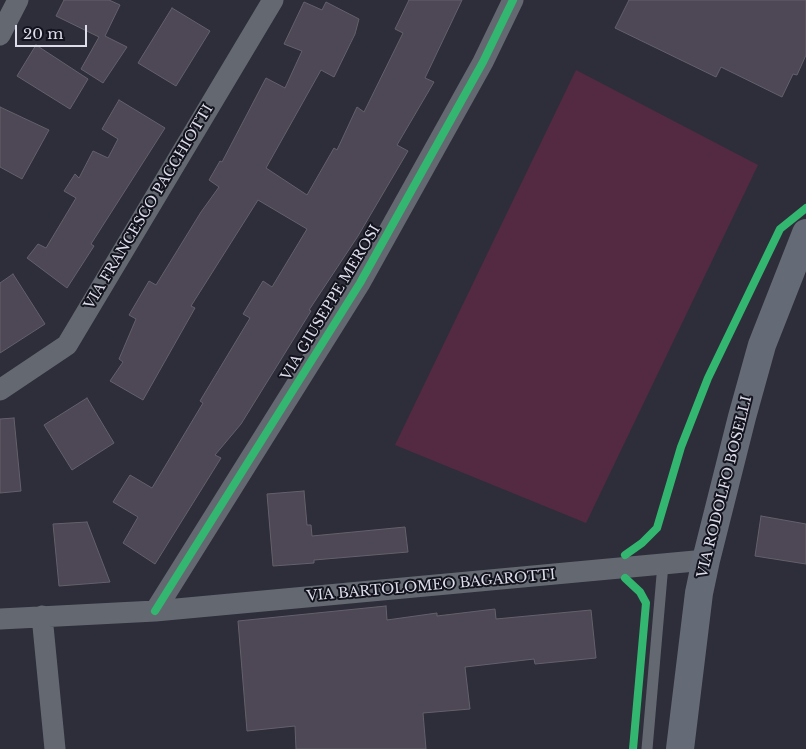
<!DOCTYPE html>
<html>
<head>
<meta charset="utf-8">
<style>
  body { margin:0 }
  #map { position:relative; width:806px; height:749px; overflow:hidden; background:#2e2e3a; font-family:"Libre Baskerville",serif }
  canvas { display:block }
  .scale { position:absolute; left:15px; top:25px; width:72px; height:22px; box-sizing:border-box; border:2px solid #dcdceb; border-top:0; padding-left:6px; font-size:15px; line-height:18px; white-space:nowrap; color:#dcdceb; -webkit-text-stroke:4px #13131d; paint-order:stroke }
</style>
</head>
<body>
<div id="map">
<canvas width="806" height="749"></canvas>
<div class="scale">20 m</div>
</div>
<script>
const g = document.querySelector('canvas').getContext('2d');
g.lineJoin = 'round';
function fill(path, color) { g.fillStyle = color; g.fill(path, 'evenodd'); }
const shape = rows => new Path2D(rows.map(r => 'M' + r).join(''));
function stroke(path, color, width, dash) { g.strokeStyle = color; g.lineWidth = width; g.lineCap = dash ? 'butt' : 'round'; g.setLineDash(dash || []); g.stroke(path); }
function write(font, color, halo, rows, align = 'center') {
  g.font = font + ' "Libre Baskerville",serif'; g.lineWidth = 4; g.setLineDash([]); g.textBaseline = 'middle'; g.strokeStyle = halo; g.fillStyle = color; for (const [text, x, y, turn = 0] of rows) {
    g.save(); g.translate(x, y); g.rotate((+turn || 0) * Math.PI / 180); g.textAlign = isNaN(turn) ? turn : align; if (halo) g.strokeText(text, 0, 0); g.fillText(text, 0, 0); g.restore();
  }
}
fill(shape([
  [576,70,758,165,586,523,395,445]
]), '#532a41');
const building = shape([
  [64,0,109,0,120,5,105,36,127,47,103,83,81,69,99,37,56,16,64,0],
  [409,0,462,0,425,78,434,82,397,145,408,151,358,236,309,310,311,311,241,424,215,455,221,458,155,564,123,543,138,517,113,502,130,475,152,488,203,403,200,401,250,318,243,314,263,281,272,287,307,229,258,200,191,306,195,308,143,400,110,381,123,362,119,359,136,319,129,315,149,281,156,285,201,212,219,187,209,180,220,161,222,162,266,78,285,88,302,51,284,44,304,2,322,10,326,2,359,19,355,34,334,77,321,70,266,168,307,195,334,148,337,150,357,107,364,112,403,33,395,29,409,0],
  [629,0,806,0,806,55,797,75,793,74,782,97,721,67,716,77,615,28,629,0],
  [172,8,210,31,176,86,138,63,172,8],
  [36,45,88,79,70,109,17,76,36,45],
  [119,100,165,128,91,244,94,246,67,288,27,258,38,244,46,248,76,198,64,191,75,174,79,178,93,151,108,158,118,139,102,129,119,100],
  [0,107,49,130,22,179,0,167,0,107],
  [13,274,45,324,0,353,0,283,13,274],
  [87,398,114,443,72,470,44,425,87,398],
  [14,418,21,491,0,493,0,419,14,418],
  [304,491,307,525,311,525,312,536,405,527,408,552,314,560,314,563,273,566,267,494,304,491],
  [761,516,806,524,806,564,755,556,761,516],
  [87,522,110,582,59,586,53,524,87,522],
  [386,606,387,620,437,613,437,616,495,609,496,619,591,610,596,658,535,664,534,659,465,667,470,709,423,713,426,749,296,749,295,726,247,731,238,621,386,606]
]);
fill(building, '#4e4756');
stroke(building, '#64616a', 1);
stroke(shape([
  [647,749,663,564]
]), '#646971', 11);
stroke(shape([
  [0,35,18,0],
  [0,390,67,345,273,0],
  [155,611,360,283,483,62,513,0],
  [42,616,55,749],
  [0,619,155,611,706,560]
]), '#646971', 21);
stroke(shape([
  [680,749,699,593,706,560,742,417,762,345,806,233]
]), '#656b76', 28);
stroke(shape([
  [625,555,642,543,657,528,681,447,708,378,780,229,806,208],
  [625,578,640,592,646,603,633,749],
  [155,611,360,283,483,62,513,0]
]), '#33b770', 8);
write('14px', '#dcdceb', '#13131d', [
  ["VIA FRANCESCO PACCHIOTTI",149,207,-59],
  ["VIA GIUSEPPE MEROSI",331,303,-59],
  ["VIA RODOLFO BOSELLI",725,487,-76],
  ["VIA BARTOLOMEO BAGAROTTI",431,586,-5]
]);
</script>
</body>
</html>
